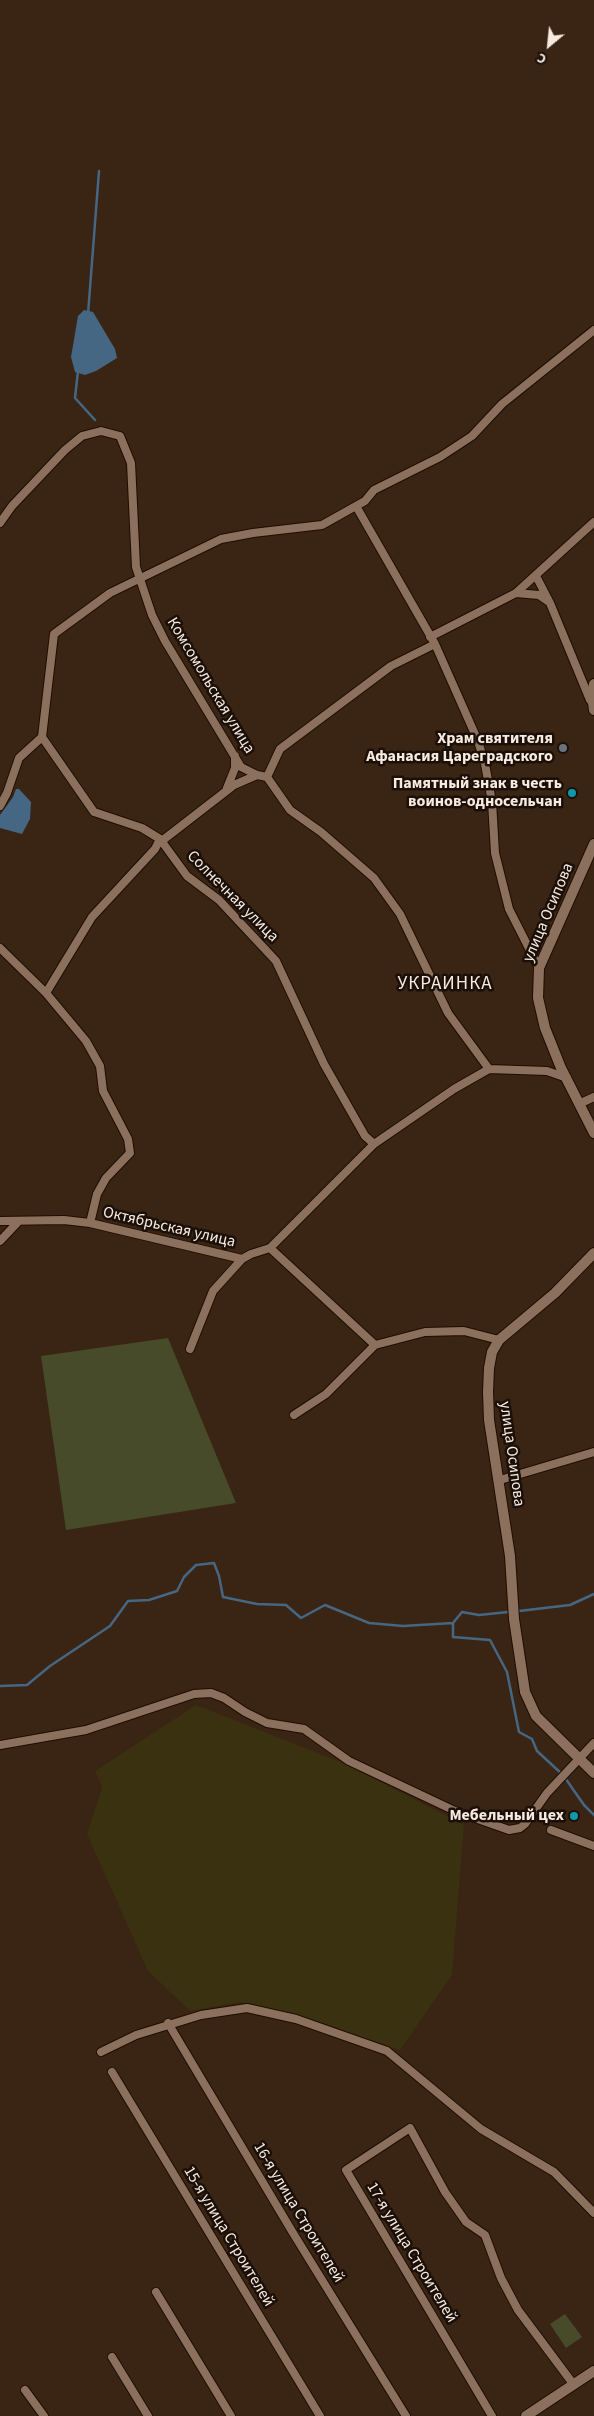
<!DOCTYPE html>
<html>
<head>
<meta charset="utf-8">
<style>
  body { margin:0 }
  #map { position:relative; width:594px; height:2416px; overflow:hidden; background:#3a2413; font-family:"Source Sans 3",sans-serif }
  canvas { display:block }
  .north { position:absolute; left:524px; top:20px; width:50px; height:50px; -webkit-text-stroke:4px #1a1009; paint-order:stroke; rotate:208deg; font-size:14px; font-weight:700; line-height:20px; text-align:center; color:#f8eadf }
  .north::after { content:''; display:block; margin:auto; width:18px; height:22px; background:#f8eadf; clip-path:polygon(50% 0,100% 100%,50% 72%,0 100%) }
</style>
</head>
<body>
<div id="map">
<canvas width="594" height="2416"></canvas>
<div class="north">С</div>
</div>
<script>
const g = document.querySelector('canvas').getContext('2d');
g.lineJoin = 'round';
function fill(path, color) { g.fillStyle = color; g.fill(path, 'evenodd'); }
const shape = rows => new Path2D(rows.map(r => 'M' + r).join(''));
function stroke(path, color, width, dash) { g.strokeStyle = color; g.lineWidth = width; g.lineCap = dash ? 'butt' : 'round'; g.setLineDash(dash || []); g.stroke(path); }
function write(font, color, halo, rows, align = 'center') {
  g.font = font + ' "Source Sans 3",sans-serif'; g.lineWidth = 5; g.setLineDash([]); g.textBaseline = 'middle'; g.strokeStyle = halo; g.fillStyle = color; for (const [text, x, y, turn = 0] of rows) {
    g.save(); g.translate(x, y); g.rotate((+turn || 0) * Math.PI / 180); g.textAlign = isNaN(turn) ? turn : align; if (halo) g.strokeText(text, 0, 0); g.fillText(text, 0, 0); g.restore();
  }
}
fill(shape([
  [168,1338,236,1503,66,1530,41,1356],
  [565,2314,582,2337,566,2348,550,2324]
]), '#474b2a');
fill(shape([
  [196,1705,348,1765,464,1825,452,1975,400,2050,241,2002,190,2011,148,1971,87,1834,102,1787,95,1771]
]), '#393110');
fill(shape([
  [84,310,93,312,115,349,117,358,96,371,85,375,75,372,71,357,78,316],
  [16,789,19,789,31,802,30,819,22,834,0,828,0,815,13,797]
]), '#456783');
stroke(shape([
  [88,314,99,171],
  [78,371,75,398,95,420],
  [519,1611,570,1605,594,1594],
  [453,1623,453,1637,490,1640,507,1672,519,1732,532,1739,537,1751,563,1775,584,1805,594,1815],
  [0,1686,27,1685,50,1666,110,1626,128,1601,149,1600,177,1591,184,1577,196,1565,214,1563,219,1576,223,1597,257,1604,286,1605,301,1618,325,1605,369,1623,403,1626,453,1623,462,1612,479,1615,508,1612]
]), '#456783', 2.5);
const minor = shape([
  [356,506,435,644,478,741,485,764,492,802,495,853,509,909,539,968],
  [0,523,12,506,65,450,82,436,101,431,120,436,131,463,136,567,152,615,165,641,241,767,257,775,267,777,290,810,321,832,374,878,400,914,448,1013,489,1069],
  [536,576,550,603,590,700],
  [516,593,539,595,549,602],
  [430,637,516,593,594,522],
  [42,737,94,812,142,828,160,839,187,876,219,900,276,961,324,1064,365,1136,374,1144],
  [267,777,280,749,391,666,435,644],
  [227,788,235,768,235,756],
  [0,806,7,793,19,758,42,737,54,634,110,593,221,539,253,533,322,525,356,506,365,501,374,490,440,457,472,436,502,404,594,330],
  [0,948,46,993,86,1041,100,1066,103,1091,128,1139,130,1153,106,1178,97,1194,90,1223],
  [46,993,92,917,155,849,160,839,163,840,234,785,257,775],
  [581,1103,594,1097],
  [0,1221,64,1220,90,1223,242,1259,251,1254,270,1248,375,1345,425,1332,464,1331,499,1340],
  [0,1241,18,1222],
  [270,1248,374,1144,454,1089,489,1069,547,1071,567,1078],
  [190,1349,213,1291,242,1259],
  [294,1415,326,1394,375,1345],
  [500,1480,594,1452],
  [0,1745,86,1730,194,1694,211,1693,224,1698,245,1712,267,1723,304,1729,349,1761,455,1811,509,1830,520,1828,525,1824,547,1793,594,1743],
  [551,1830,594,1846],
  [168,2023,293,2233,406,2416],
  [101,2052,136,2035,201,2015,247,2008,296,2019,387,2051,481,2129,554,2172,594,2213],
  [112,2072,320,2416],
  [156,2292,231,2416],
  [112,2357,148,2416],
  [25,2390,44,2416],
  [492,2416,346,2170,410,2128,445,2192,466,2222,485,2235,501,2278,518,2310,574,2385]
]);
const secondary = shape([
  [594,684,592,695,594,710],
  [594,844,539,968,538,998,545,1028,561,1068,594,1133],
  [594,1253,555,1293,499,1340,492,1352,489,1368,488,1392,489,1420,510,1556,514,1619,525,1692,536,1716,594,1773],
  [526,2416,594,2371]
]);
stroke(minor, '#200d00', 10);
stroke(secondary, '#200d00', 12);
stroke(minor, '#8b715d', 8);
stroke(secondary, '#8b715d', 10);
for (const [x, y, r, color] of [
  [563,748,5,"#6b7280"],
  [572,793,5,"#0f9aa8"],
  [574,1816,5,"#0f9aa8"]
]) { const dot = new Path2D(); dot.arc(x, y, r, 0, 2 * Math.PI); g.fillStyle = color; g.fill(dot); stroke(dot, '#1a1009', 2); }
write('16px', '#f8eadf', '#1a1009', [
  ["Комсомольская улица",210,686,59],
  ["Солнечная улица",232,897,45],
  ["улица Осипова",549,913,-67],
  ["Октябрьская улица",169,1228,13],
  ["улица Осипова",511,1454,82],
  ["16-я улица Строителей",298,2213,59],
  ["15-я улица Строителей",228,2237,59],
  ["17-я улица Строителей",411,2253,59]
]);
write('bold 16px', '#f8eadf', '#1a1009', [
  ["Храм святителя",553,739],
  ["Афанасия Цареградского",553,757],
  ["Памятный знак в честь",562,784],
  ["воинов-односельчан",562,802],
  ["Мебельный цех",564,1816]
], 'right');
g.letterSpacing = '1px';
write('19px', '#f8eadf', '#1a1009', [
  ["УКРАИНКА",445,985]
]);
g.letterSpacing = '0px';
</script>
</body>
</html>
